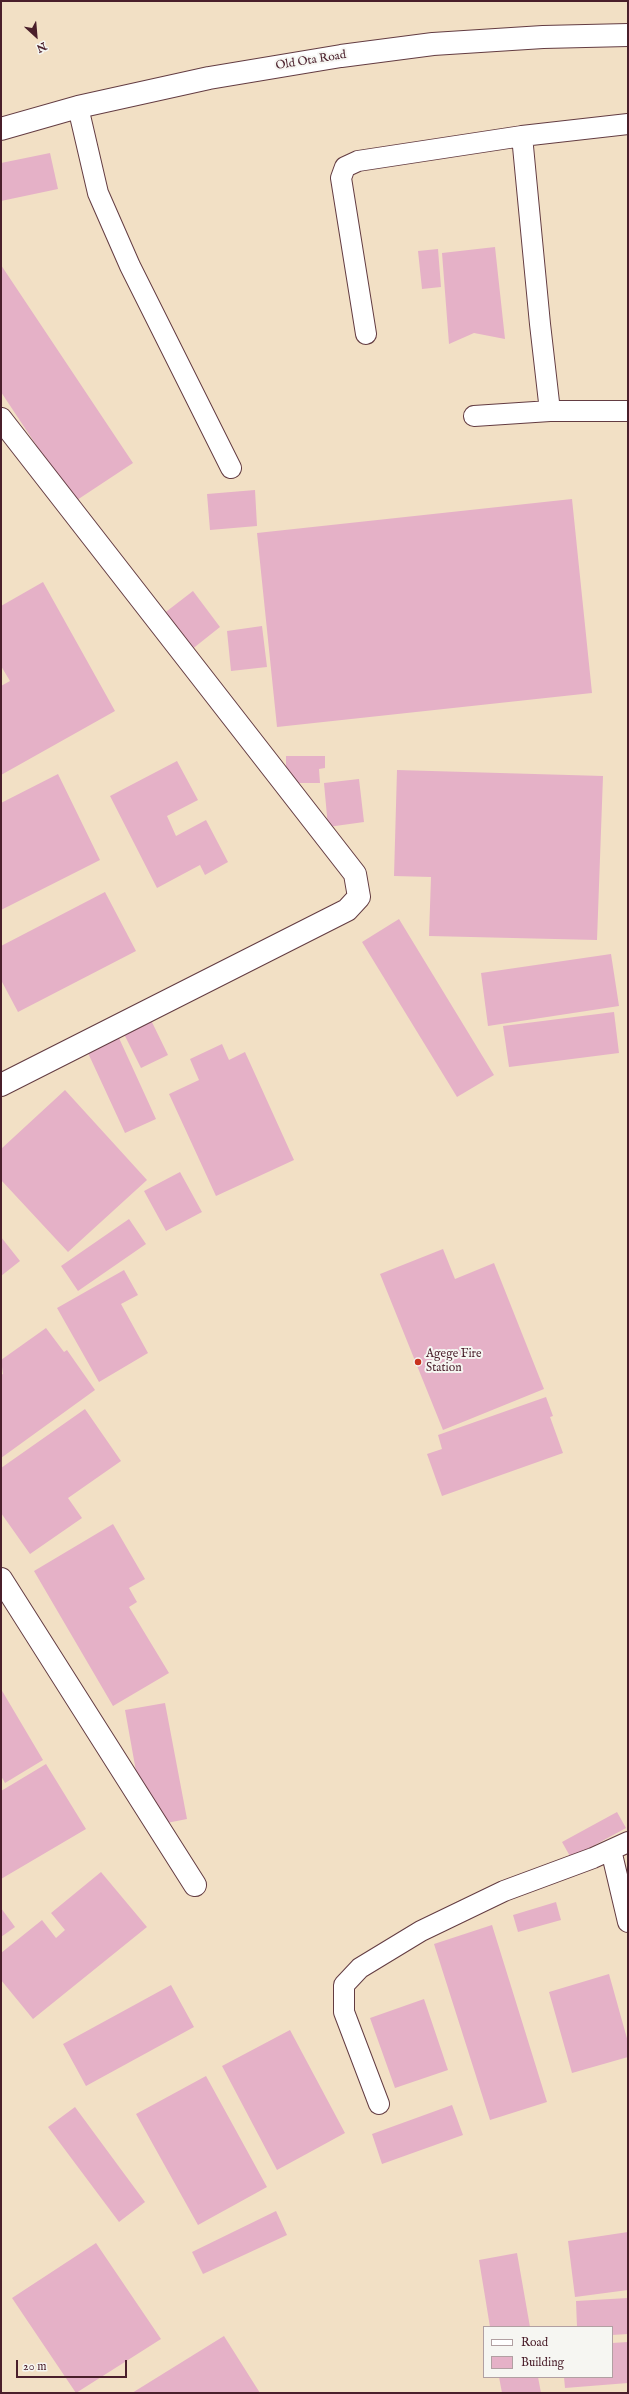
<!DOCTYPE html>
<html>
<head>
<meta charset="utf-8">
<style>
  body { margin:0 }
  #map { position:relative; width:629px; height:2394px; overflow:hidden; background:#f2e0c5; font-family:"IM FELL English",serif }
  canvas { display:block }
  .frame { position:absolute; inset:0; border:2px solid #4a1f2b; pointer-events:none }
  .legend { position:absolute; left:483px; top:2326px; width:130px; height:52px; box-sizing:border-box; background:#f6f6f2; border:1px solid #b1a0a2; margin:0; padding:5px 7px; list-style:none; font-size:12px; color:#4a1f2b }
  .legend li { display:flex; align-items:center; gap:8px; height:20px }
  .legend b { width:20px; border:1px solid #b1a0a2 }
  .north { position:absolute; left:16px; top:16px; width:40px; height:40px; -webkit-text-stroke:3px #f6f6f2; paint-order:stroke; rotate:154deg; font-size:11px; font-weight:700; line-height:16px; text-align:center; color:#4a1f2b }
  .north::after { content:''; display:block; margin:auto; width:14px; height:18px; background:#4a1f2b; clip-path:polygon(50% 0,100% 100%,50% 72%,0 100%) }
  .scale { position:absolute; left:16px; top:2360px; width:111px; height:18px; box-sizing:border-box; border:2px solid #4a1f2b; border-top:0; padding-left:5px; font-size:12px; line-height:14px; white-space:nowrap; color:#4a1f2b; -webkit-text-stroke:3px #f6f6f2; paint-order:stroke }
</style>
</head>
<body>
<div id="map">
<canvas width="629" height="2394"></canvas>
<div class="frame"></div>
<ul class="legend">
<li><b style="height:5px;background:#fff"></b>Road</li>
<li><b style="height:11px;background:#e5b1c7"></b>Building</li>
</ul>
<div class="north">N</div>
<div class="scale">20 m</div>
</div>
<script>
const g = document.querySelector('canvas').getContext('2d');
g.lineJoin = 'round';
function fill(path, color) { g.fillStyle = color; g.fill(path, 'evenodd'); }
const shape = rows => new Path2D(rows.map(r => 'M' + r).join(''));
function stroke(path, color, width, dash) { g.strokeStyle = color; g.lineWidth = width; g.lineCap = dash ? 'butt' : 'round'; g.setLineDash(dash || []); g.stroke(path); }
function write(font, color, halo, rows, align = 'center') {
  g.font = font + ' "IM FELL English",serif'; g.lineWidth = 4; g.setLineDash([]); g.textBaseline = 'middle'; g.strokeStyle = halo; g.fillStyle = color; for (const [text, x, y, turn = 0] of rows) {
    g.save(); g.translate(x, y); g.rotate((+turn || 0) * Math.PI / 180); g.textAlign = isNaN(turn) ? turn : align; if (halo) g.strokeText(text, 0, 0); g.fillText(text, 0, 0); g.restore();
  }
}
fill(shape([
  [50,153,58,189,1,201,1,163],
  [495,247,505,339,474,333,449,344,442,253],
  [438,249,441,287,422,289,418,251],
  [1,265,133,463,74,502,1,392],
  [255,490,257,526,210,530,207,494],
  [572,499,592,693,277,727,257,533],
  [43,582,115,711,1,775,1,686,10,681,1,666,1,606],
  [193,591,220,627,186,654,158,618],
  [262,626,267,667,231,671,227,631],
  [286,756,325,756,325,768,319,769,320,783,286,783],
  [177,761,198,800,167,816,176,836,206,820,228,862,205,875,200,865,157,888,110,796],
  [397,770,603,776,597,940,429,936,431,877,394,876],
  [58,774,100,860,1,910,1,803],
  [359,779,364,822,328,827,324,783],
  [105,892,136,951,18,1012,1,980,1,946],
  [399,919,494,1075,457,1097,362,942],
  [611,954,619,1006,488,1026,481,973],
  [614,1012,619,1053,509,1067,503,1026],
  [148,1014,168,1055,141,1068,121,1028],
  [119,1038,156,1119,125,1133,88,1053],
  [222,1044,229,1060,245,1052,294,1160,216,1196,169,1094,199,1080,190,1059],
  [65,1090,147,1180,68,1252,1,1180,1,1149],
  [180,1172,202,1212,166,1231,144,1191],
  [129,1219,146,1244,78,1291,61,1266],
  [1,1237,20,1261,1,1276],
  [443,1249,455,1279,494,1263,544,1389,443,1430,380,1274],
  [124,1270,138,1295,121,1304,148,1353,99,1382,57,1308],
  [46,1328,64,1352,67,1350,95,1390,1,1458,1,1375,3,1374,1,1360],
  [546,1397,553,1416,550,1417,563,1453,442,1496,427,1454,442,1449,438,1435],
  [85,1409,121,1461,68,1498,82,1518,30,1554,1,1513,1,1468],
  [113,1524,145,1579,129,1588,137,1602,129,1607,169,1673,113,1706,34,1571],
  [1,1689,43,1760,5,1783,1,1776],
  [165,1703,187,1819,146,1827,125,1710],
  [46,1764,86,1829,1,1879,1,1791],
  [617,1812,626,1828,571,1858,562,1842],
  [101,1872,147,1927,33,2019,1,1980,1,1953,42,1920,56,1938,65,1930,51,1913],
  [556,1902,561,1920,518,1932,513,1915],
  [1,1908,15,1927,1,1937],
  [492,1925,547,2102,490,2120,434,1944],
  [609,1974,628,2042,628,2057,572,2073,549,1992],
  [171,1985,194,2027,86,2086,63,2044],
  [424,1999,448,2070,395,2088,370,2018],
  [290,2030,345,2133,277,2170,222,2066],
  [206,2076,267,2187,198,2225,136,2114],
  [452,2105,463,2135,382,2164,372,2134],
  [75,2107,145,2202,119,2222,48,2127],
  [276,2211,287,2235,203,2274,192,2252],
  [628,2232,628,2290,575,2297,568,2241],
  [96,2243,161,2339,76,2393,12,2298],
  [517,2253,530,2327,490,2327,479,2260],
  [628,2298,628,2334,612,2335,612,2327,577,2327,576,2301],
  [224,2336,260,2393,132,2393],
  [628,2342,628,2383,565,2388,564,2377,612,2377,612,2343],
  [499,2377,538,2377,541,2393,502,2393]
]), '#e5b1c7');
const service = shape([
  [78,107,98,193,130,266,231,468],
  [628,124,522,136,540,324,550,411,628,411],
  [366,334,341,178,345,167,358,161,522,136],
  [474,416,550,411],
  [611,1850,628,1922],
  [379,2104,344,2012,344,1985,360,1968,421,1931,504,1891,593,1858,628,1842]
]);
const minor = shape([
  [1,129,78,107,209,78,341,56,433,44,543,37,628,35],
  [1,419,355,874,359,897,347,910,1,1085],
  [1,1579,195,1885]
]);
stroke(service, '#633c42', 22);
stroke(minor, '#633c42', 24);
stroke(service, '#fff', 20);
stroke(minor, '#fff', 22);
for (const [x, y, r, color] of [
  [418,1362,4,"#c8321e"]
]) { const dot = new Path2D(); dot.arc(x, y, r, 0, 2 * Math.PI); g.fillStyle = color; g.fill(dot); stroke(dot, '#f6f6f2', 1.5); }
write('12px', '#4a1f2b', '#f6f6f2', [
  ["Old Ota Road",311,61,-9]
]);
write('12px', '#4a1f2b', '#f6f6f2', [
  ["Agege Fire",426,1355],
  ["Station",426,1369]
], 'left');
</script>
</body>
</html>
